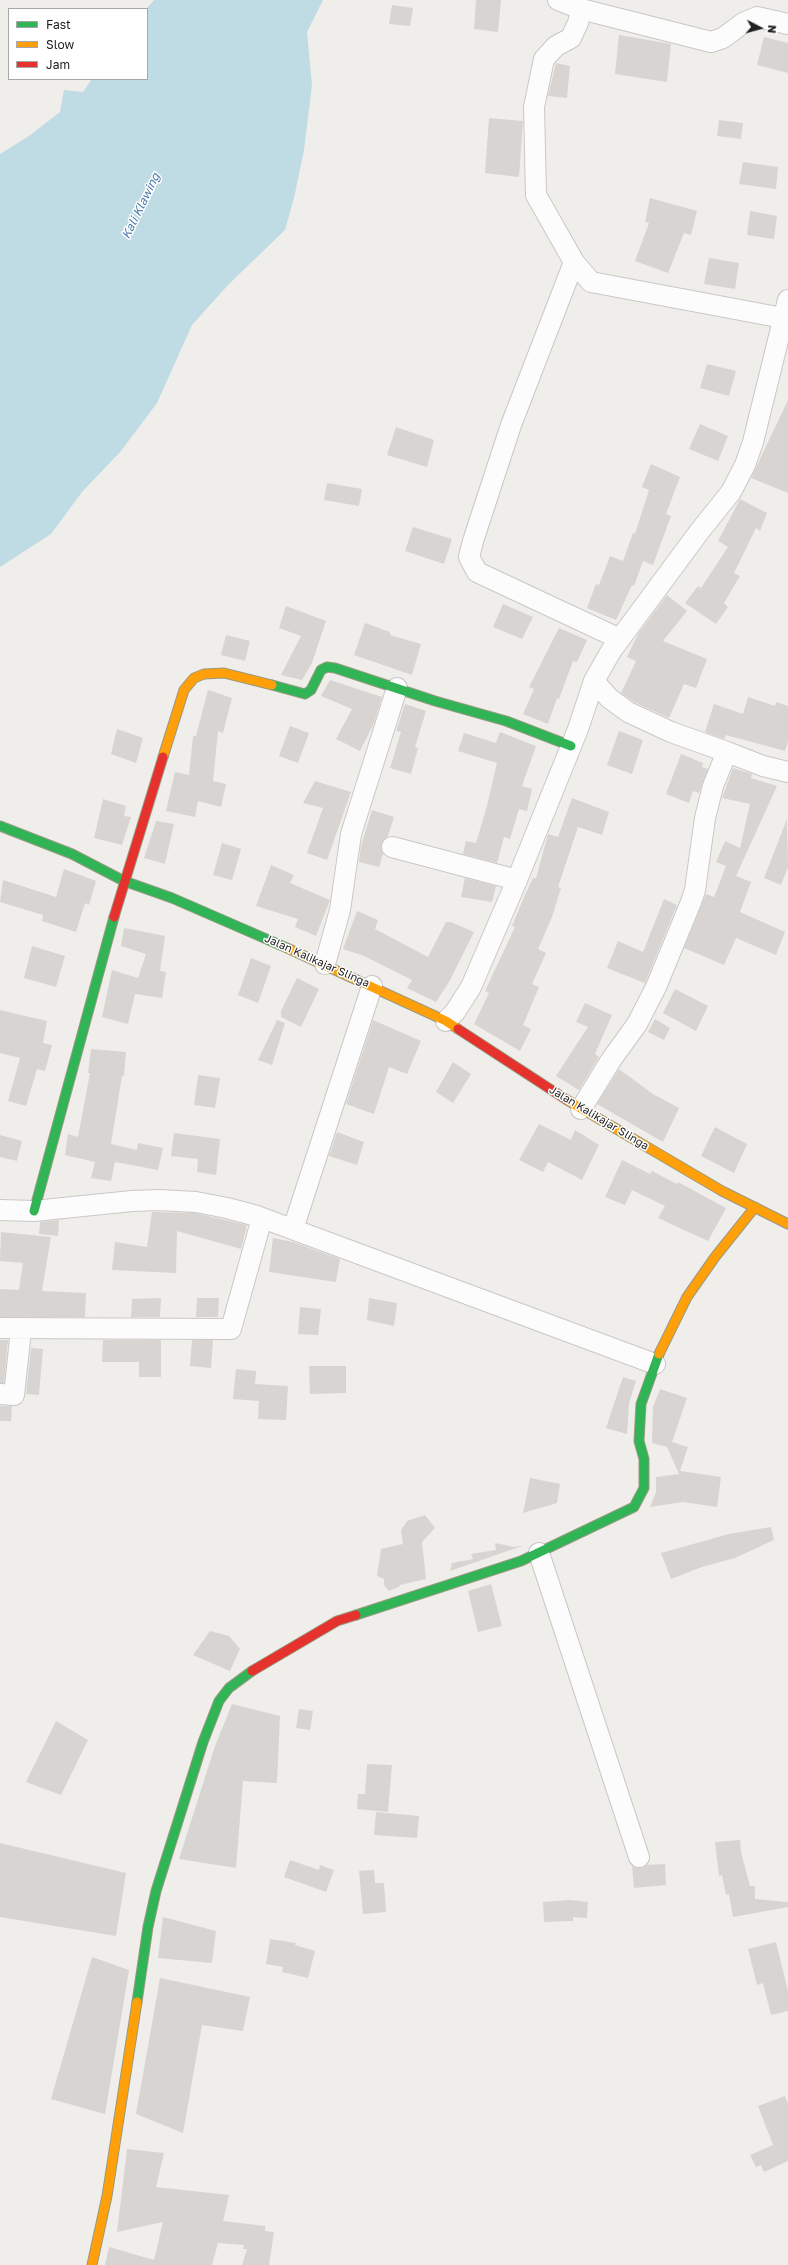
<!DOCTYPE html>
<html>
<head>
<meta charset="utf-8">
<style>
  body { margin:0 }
  #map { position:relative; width:788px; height:2265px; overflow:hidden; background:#f0eeeb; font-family:"Golos Text",sans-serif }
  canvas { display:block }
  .legend { position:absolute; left:8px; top:8px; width:140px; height:72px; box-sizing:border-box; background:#fff; border:1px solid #a7a7a7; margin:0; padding:5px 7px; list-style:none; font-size:12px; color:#222 }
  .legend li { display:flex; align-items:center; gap:8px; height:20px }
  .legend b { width:20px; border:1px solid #a7a7a7 }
  .north { position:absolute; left:740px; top:8px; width:40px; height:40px; -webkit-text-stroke:3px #fff; paint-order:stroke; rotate:96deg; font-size:11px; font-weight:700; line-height:16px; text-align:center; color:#222 }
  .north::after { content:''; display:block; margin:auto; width:14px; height:18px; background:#222; clip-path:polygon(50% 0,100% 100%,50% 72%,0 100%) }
</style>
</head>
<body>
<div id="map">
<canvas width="788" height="2265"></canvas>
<ul class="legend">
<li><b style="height:5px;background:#30b455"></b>Fast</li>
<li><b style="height:5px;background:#ff9f0a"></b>Slow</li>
<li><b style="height:5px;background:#e5322d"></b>Jam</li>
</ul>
<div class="north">N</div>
</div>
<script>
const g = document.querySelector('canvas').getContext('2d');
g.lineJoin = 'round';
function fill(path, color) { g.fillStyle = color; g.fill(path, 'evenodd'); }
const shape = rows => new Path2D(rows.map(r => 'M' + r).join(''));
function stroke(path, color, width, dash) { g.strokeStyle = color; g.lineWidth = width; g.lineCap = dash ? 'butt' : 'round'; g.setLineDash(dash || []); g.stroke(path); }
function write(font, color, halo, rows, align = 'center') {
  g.font = font + ' "Golos Text",sans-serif'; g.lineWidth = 3; g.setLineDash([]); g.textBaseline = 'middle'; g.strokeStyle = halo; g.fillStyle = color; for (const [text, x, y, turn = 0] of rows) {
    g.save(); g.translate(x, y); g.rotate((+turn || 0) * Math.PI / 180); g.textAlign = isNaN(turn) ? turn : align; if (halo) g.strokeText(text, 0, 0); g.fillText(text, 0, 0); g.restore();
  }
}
fill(shape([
  [154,0,323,0,307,32,312,85,304,150,294,198,285,230,229,284,192,325,157,403,121,451,82,492,51,534,0,567,0,154,29,136,60,112,64,90,83,92,92,79,147,79,146,9]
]), '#bfdbe3');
fill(shape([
  [476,0,501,0,498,32,474,29],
  [392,5,413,8,410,26,389,24],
  [619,35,671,44,667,82,615,74],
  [764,37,788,43,788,73,757,65],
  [556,63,570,66,567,98,548,96],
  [489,118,523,121,519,177,485,173],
  [719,120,743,123,741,139,717,136],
  [743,162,778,167,776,189,739,184],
  [650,198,697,211,691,235,684,233,668,273,635,261,649,223,645,222],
  [750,211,777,216,774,239,747,235],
  [709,258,739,263,735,289,704,284],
  [707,364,736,371,729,396,700,388],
  [788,400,788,493,751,478],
  [700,424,728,436,718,461,689,449],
  [396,427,434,440,427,467,387,455],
  [651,464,680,477,666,514,671,516,653,565,643,561,634,586,632,585,616,620,587,608,596,584,599,585,610,556,623,561,633,533,635,534,649,490,642,487],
  [327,483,362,489,359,506,324,500],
  [740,499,767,513,760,531,756,528,734,573,740,576,724,603,728,607,716,624,685,603,698,586,701,588,728,547,718,541],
  [413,527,452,539,444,564,405,551],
  [667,595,687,611,663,641,707,659,696,688,684,684,669,718,634,702,621,693,636,661,627,657,638,634],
  [503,604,533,617,522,639,493,627],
  [286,606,326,621,312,663,302,680,281,675,301,636,279,628],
  [365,623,390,632,390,635,421,644,412,675,354,655],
  [559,628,587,640,577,662,573,661,559,699,557,698,548,724,523,714,534,689,529,687],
  [226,635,250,641,245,661,221,655],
  [330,680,382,697,374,723,360,751,336,739,352,709,321,696],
  [208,690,232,698,223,733,218,731,213,781,226,784,221,807,198,801,195,817,166,811,175,772,189,775,193,736,196,736],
  [748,697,775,706,776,702,788,706,788,741,785,751,726,735,724,739,705,732,714,704,743,714],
  [405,704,426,711,415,747,418,748,411,774,390,768,401,732,396,731],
  [290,726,309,733,298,763,279,756],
  [117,729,143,738,136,763,111,754],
  [619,731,643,740,632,774,607,765],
  [500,732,536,746,522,786,532,789,527,811,519,809,510,839,504,837,497,863,463,854,466,841,476,843,487,806,497,763,458,751,464,733,496,743],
  [681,754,703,763,702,767,708,769,699,793,693,791,689,803,666,794],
  [733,768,752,774,751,778,777,786,736,876,751,882,740,912,785,932,776,955,736,938,724,965,684,948,706,894,714,897,726,866,716,862,725,841,740,848,750,804,722,798],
  [315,781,351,792,327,860,307,853,323,808,303,803],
  [572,798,609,812,602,835,578,827,558,887,561,888,552,917,538,949,546,953,532,984,539,987,523,1025,531,1029,520,1051,474,1024,489,993,485,991,515,927,512,926,524,897,533,878,536,878,548,834,558,837],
  [103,799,126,806,124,816,131,817,122,845,94,838],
  [372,810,394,817,388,836,381,844,383,854,379,867,359,862,361,846],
  [787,819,788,867,781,885,764,878],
  [156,821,174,824,165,864,144,858],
  [222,843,241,849,232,880,213,875],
  [271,865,294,875,290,883,330,900,316,936,295,927,298,919,256,906],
  [64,869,96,881,89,905,85,903,76,932,42,921,43,915,0,902,3,880,56,897],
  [465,878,496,886,492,902,461,897],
  [664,899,677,905,645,983,607,968,618,941,643,952],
  [357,911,378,920,375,929,428,957,446,922,451,922,474,932,449,982,436,1002,407,988,412,980,364,956,343,949],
  [124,928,165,936,160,971,166,972,162,998,135,994,128,1024,102,1017,112,970,138,978,146,954,121,946],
  [32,946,65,956,56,987,24,978],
  [251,958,271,966,258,1003,238,995],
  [297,978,319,989,301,1027,281,1017,281,1011],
  [675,989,708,1006,696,1031,663,1013],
  [585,1003,612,1015,595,1054,599,1057,579,1090,556,1076,588,1027,576,1022],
  [0,1010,47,1021,43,1043,52,1045,45,1071,37,1069,26,1106,8,1101,20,1058,0,1053],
  [655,1019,670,1028,664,1040,648,1032],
  [277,1020,285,1023,272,1065,258,1060],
  [373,1020,421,1041,407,1074,389,1067,374,1114,346,1104],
  [91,1049,126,1052,124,1076,122,1076,111,1144,137,1150,138,1143,163,1148,158,1170,115,1162,111,1181,91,1178,95,1162,65,1155,68,1134,78,1137,90,1073,88,1073],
  [453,1062,471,1074,453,1103,436,1092],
  [619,1069,653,1094,679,1108,663,1142,597,1104],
  [198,1075,220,1078,215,1108,194,1105],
  [539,1124,571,1140,575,1130,599,1145,582,1180,548,1162,543,1172,519,1160],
  [715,1127,747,1144,734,1173,701,1156],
  [337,1132,364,1142,357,1165,329,1156],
  [174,1133,220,1139,216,1175,197,1172,198,1159,171,1156],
  [0,1135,22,1141,17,1161,0,1157],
  [622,1160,650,1174,652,1171,677,1184,678,1182,726,1208,708,1241,658,1218,665,1206,632,1190,625,1205,605,1197],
  [152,1212,195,1213,247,1225,241,1249,177,1231,176,1273,112,1270,115,1242,147,1247],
  [59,1220,58,1236,39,1234,40,1222],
  [1,1232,51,1237,42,1291,86,1293,85,1317,0,1317,0,1289,19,1290,23,1263,0,1261],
  [273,1238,293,1242,340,1259,336,1282,269,1272],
  [161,1298,160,1317,131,1317,132,1299],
  [197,1298,219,1298,218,1317,196,1317],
  [369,1298,397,1303,394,1326,367,1320],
  [300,1307,321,1309,318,1335,298,1334],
  [0,1340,8,1340,4,1383,0,1383],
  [103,1340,161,1340,161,1377,139,1377,139,1362,102,1362],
  [192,1340,213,1340,211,1368,190,1366],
  [31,1348,43,1349,39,1395,26,1394],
  [309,1366,346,1366,346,1393,310,1394],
  [236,1369,256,1371,255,1384,288,1386,286,1420,258,1419,259,1401,233,1399],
  [623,1377,636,1381,629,1403,627,1434,606,1428],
  [660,1389,687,1398,672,1442,688,1447,680,1471,721,1477,717,1507,683,1502,650,1507,656,1492,656,1477,679,1474,667,1447,652,1443,652,1440,653,1407],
  [0,1406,12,1406,11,1421,0,1421],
  [530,1478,560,1484,557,1503,523,1513],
  [425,1515,435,1528,422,1542,426,1579,400,1585,399,1587,389,1591,384,1585,384,1579,377,1576,381,1549,403,1544,401,1530,407,1521],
  [771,1527,774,1540,735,1558,702,1567,671,1579,661,1553,729,1534],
  [495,1543,514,1547,525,1545,450,1571,452,1563,473,1559,471,1554,496,1550],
  [491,1584,502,1626,478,1632,468,1591],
  [210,1631,229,1636,240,1649,230,1671,193,1655],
  [232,1704,280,1716,277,1783,243,1781,236,1868,179,1859,215,1746],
  [299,1709,313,1711,310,1730,296,1728],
  [56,1721,88,1740,61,1795,26,1782],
  [367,1764,392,1765,388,1812,357,1809,358,1794,365,1794],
  [376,1812,419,1816,417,1838,374,1835],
  [740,1840,741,1852,750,1886,755,1886,755,1899,788,1902,788,1907,733,1917,729,1894,726,1895,722,1875,719,1876,715,1842],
  [0,1843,126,1873,116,1936,0,1917],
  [290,1860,319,1870,320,1865,334,1870,326,1892,284,1877],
  [665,1864,666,1885,634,1888,632,1866,642,1868,647,1865],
  [374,1870,375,1883,384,1883,386,1912,363,1914,359,1871],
  [570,1900,588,1902,587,1918,573,1917,573,1921,544,1922,543,1902],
  [163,1917,216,1931,212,1963,158,1958],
  [270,1939,296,1943,295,1945,315,1951,308,1978,282,1972,283,1967,266,1964],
  [776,1942,788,1991,788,2011,771,2015,763,1983,757,1985,748,1949],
  [92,1957,129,1970,105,2114,51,2099],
  [160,1978,250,1997,243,2031,202,2025,183,2133,136,2114],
  [785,2096,788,2104,788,2161,764,2172,761,2165,756,2167,750,2155,773,2145,758,2106],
  [127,2149,164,2153,156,2187,229,2195,223,2221,265,2226,265,2231,274,2232,269,2265,242,2265,247,2249,243,2249,244,2245,218,2243,212,2265,105,2265,109,2247,154,2260,163,2222,117,2232]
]), '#d7d4d2');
const street = shape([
  [558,0,581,9,711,42,723,38,743,23,757,17,788,24],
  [581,9,578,23,571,38,556,46,544,59,534,107,536,195,574,262,591,282,783,318],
  [574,262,511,425,473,541,469,557,477,572,620,639],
  [594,681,609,698,628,712,671,732,727,752,763,766,788,772],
  [392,847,517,880],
  [325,964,340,910,351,834,397,688],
  [446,1021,455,1012,471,987,517,880,578,729,594,681,611,651,699,532,731,492,745,465,753,442,788,300],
  [581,1109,611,1060,637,1024,656,987,691,902,695,890,705,818,713,786,727,752],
  [0,1210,34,1211,132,1201,159,1200,196,1202,227,1208,257,1216,655,1364],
  [293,1229,372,986],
  [0,1328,231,1329,262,1218],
  [0,1394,14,1395,21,1330],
  [539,1553,639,1857]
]);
const fast = shape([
  [272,685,305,694,311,690,321,670,327,667,335,668,435,701,506,721,571,746],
  [0,826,72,854,124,881,172,898,287,948],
  [34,1211,114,917],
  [356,1615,521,1561,634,1507,644,1488,644,1459,639,1441,641,1404,659,1354],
  [137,2002,148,1927,156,1891,203,1742,219,1701,229,1688,252,1671]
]);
const slow = shape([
  [163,757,184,690,194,678,204,674,224,673,272,685],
  [287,948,446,1021,458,1029],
  [567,1100,722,1191,788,1224],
  [659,1354,687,1297,715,1257,755,1207],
  [92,2265,107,2196,137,2002]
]);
const jam = shape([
  [114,917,163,757],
  [458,1029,567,1100],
  [252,1671,337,1621,356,1615]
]);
stroke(street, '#c9c8c7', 22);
stroke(fast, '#999a82', 11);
stroke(slow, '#999a82', 11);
stroke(jam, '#999a82', 11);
stroke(street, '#fdfcfc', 20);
stroke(fast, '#30b455', 9);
stroke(slow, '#ff9f0a', 9);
stroke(jam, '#e5322d', 9);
write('11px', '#222', '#fff', [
  ["Jalan Kalikajar Slinga",317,961,24],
  ["Jalan Kalikajar Slinga",599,1118,31]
]);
write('italic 12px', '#4a7aab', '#fff', [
  ["Kali Klawing",141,206,-64]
]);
</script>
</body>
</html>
